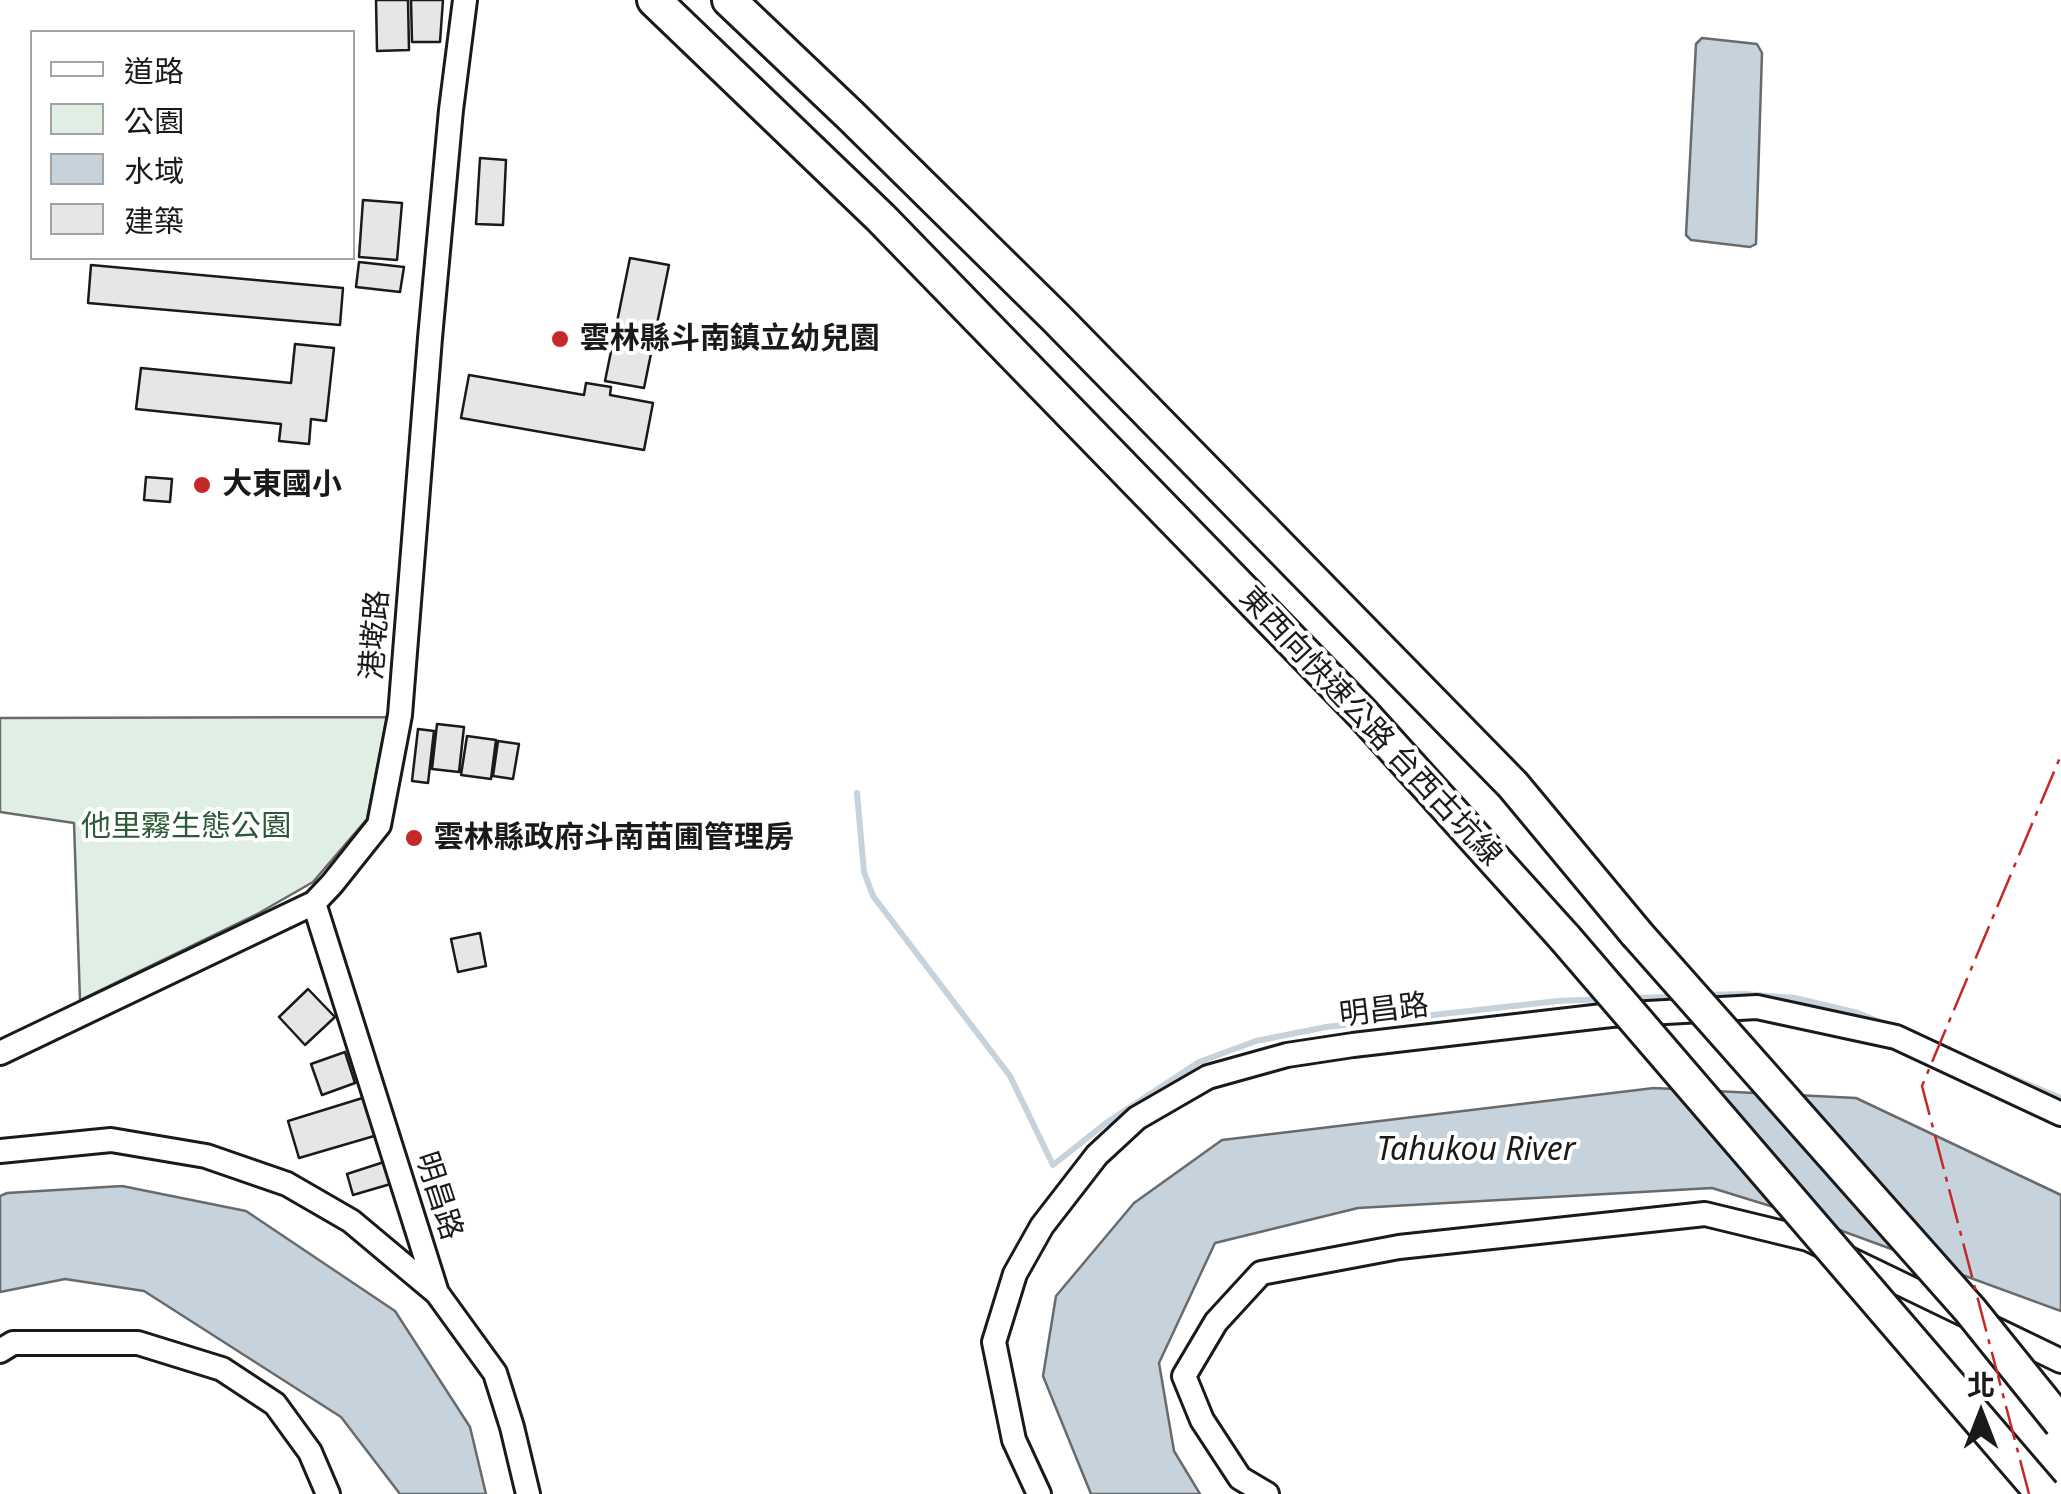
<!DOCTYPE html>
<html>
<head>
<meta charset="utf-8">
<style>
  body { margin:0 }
  #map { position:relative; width:2061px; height:1494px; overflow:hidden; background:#fff; font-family:"Noto Sans","Noto Sans TC",sans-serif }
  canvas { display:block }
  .legend { position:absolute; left:30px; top:30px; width:325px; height:230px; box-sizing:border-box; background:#fff; border:2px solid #a3a3a3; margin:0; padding:12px 18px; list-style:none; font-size:30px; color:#1a1a1a }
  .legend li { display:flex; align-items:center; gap:20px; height:50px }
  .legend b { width:50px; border:2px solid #a3a3a3 }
  .north { position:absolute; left:1931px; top:1364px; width:100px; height:100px; -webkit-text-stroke:8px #fff; paint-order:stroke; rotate:0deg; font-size:28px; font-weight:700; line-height:40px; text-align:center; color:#1a1a1a }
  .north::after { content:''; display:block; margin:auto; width:35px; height:45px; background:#1a1a1a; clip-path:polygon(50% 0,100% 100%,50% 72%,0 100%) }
</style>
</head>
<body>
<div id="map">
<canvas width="2061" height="1494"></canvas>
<ul class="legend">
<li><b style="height:12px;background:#fff"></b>道路</li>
<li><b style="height:28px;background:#e0efe3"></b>公園</li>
<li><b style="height:28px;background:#c6d2dc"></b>水域</li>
<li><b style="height:28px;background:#e6e6e6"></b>建築</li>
</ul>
<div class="north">北</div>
</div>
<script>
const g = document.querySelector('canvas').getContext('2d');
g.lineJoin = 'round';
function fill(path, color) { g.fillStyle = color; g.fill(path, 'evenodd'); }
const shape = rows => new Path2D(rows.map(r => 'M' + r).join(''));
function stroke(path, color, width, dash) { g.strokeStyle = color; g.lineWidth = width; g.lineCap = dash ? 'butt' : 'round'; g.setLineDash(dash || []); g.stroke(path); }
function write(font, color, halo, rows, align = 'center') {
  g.font = font + ' "Noto Sans","Noto Sans TC",sans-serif'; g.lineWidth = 8; g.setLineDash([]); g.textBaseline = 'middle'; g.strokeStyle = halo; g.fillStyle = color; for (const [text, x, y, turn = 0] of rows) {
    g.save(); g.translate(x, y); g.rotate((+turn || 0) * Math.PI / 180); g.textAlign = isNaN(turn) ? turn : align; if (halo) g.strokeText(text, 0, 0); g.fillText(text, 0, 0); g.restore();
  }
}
const green = shape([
  [387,717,367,819,313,882,259,913,80,1000,74,823,0,812,0,718,387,717]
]);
fill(green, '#e0efe3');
stroke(green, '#6a6a6a', 2.5);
const water = shape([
  [1702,38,1757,44,1762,53,1756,244,1750,247,1691,240,1686,235,1696,44,1702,38],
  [1654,1088,1856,1098,2061,1195,2061,1311,1793,1213,1712,1188,1358,1208,1215,1243,1159,1363,1174,1451,1200,1494,1091,1494,1043,1376,1056,1296,1134,1203,1222,1140,1654,1088],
  [122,1186,246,1211,395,1311,470,1427,486,1494,400,1494,341,1417,144,1291,65,1279,0,1292,0,1196,7,1193,122,1186]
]);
fill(water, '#c6d2dc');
stroke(water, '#6a6a6a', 2.5);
stroke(shape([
  [857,793,864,872,873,896,1010,1076,1053,1165,1106,1123,1199,1062,1256,1041,1326,1027,1558,1001,1604,999],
  [1706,995,1743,994,1795,998,1858,1013,1885,1024],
  [1631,998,1679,997],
  [1984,1066,2061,1098]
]), '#c6d2dc', 6);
const building = shape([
  [376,0,408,0,409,50,377,51,376,0],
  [411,0,443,0,440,42,412,42,411,0],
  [480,158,506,160,503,225,476,224,480,158],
  [363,200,402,203,397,260,359,257,363,200],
  [630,258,669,265,644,388,605,381,630,258],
  [359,262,404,267,400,292,356,287,359,262],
  [91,265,343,288,340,325,88,303,91,265],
  [295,344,334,348,326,421,311,419,309,444,279,441,281,424,136,409,141,368,291,383,295,344],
  [469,375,584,395,586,383,611,387,610,395,653,403,644,450,461,418,469,375],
  [146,477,172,479,170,502,144,500,146,477],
  [437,724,464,727,459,772,432,769,437,724],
  [418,729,434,731,428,783,412,781,418,729],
  [467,736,496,740,491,779,461,775,467,736],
  [498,741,519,744,513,779,493,776,498,741],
  [480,933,486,966,458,972,451,939,480,933],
  [308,989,335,1017,305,1045,279,1017,308,989],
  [345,1052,355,1083,322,1095,311,1064,345,1052],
  [369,1096,381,1134,299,1158,288,1121,369,1096],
  [387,1161,394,1183,353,1195,347,1174,387,1161]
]);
fill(building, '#e6e6e6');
stroke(building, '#1a1a1a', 2.5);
const minor = shape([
  [314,903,437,1293,495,1373,512,1427,528,1494],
  [0,1053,314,903,332,884,379,825,400,715,430,338,451,110,465,0],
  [0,1151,111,1140,206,1156,287,1184,351,1221,437,1293],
  [0,1351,13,1343,138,1343,222,1369,275,1404,310,1452,328,1494],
  [1039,1494,1014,1440,994,1342,1015,1274,1042,1226,1097,1155,1137,1118,1208,1077,1287,1055,1353,1045,1611,1015,1757,1007,1896,1037,2061,1114],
  [1267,1494,1240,1478,1202,1420,1184,1376,1216,1322,1261,1273,1399,1247,1705,1214,1808,1239,2061,1361]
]);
const highway = shape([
  [654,0,881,218,1362,713,1565,938],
  [729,0,851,116,1056,318,1513,785,1636,933]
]);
stroke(minor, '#1a1a1a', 28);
stroke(highway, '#1a1a1a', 38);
stroke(minor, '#fff', 22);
stroke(highway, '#fff', 32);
const highwayBridge = shape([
  [1636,933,1970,1310,2061,1423],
  [1565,938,2043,1494]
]);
stroke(highwayBridge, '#1a1a1a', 38, []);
stroke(highwayBridge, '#fff', 32);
stroke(shape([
  [2029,1494,1922,1086,2061,755]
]), '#c62828', 2.5, [35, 8, 5, 8]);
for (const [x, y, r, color] of [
  [560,339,10,"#c62828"],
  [202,485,10,"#c62828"],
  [414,838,10,"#c62828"]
]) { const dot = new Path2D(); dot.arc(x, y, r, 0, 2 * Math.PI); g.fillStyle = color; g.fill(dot); stroke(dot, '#fff', 4); }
write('bold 30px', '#1a1a1a', '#fff', [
  ["雲林縣斗南鎮立幼兒園",580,339],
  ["大東國小",222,485],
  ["雲林縣政府斗南苗圃管理房",434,838]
], 'left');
write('30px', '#1a1a1a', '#fff', [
  ["港墘路",376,635,-86],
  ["東西向快速公路 台西古坑線",1370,727,47],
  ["明昌路",1384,1011,-7],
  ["明昌路",438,1196,72]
]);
write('30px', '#2b5a34', '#fff', [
  ["他里霧生態公園",186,827]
]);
write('italic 32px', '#1a1a1a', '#fff', [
  ["Tahukou River",1476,1151]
]);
</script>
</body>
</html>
